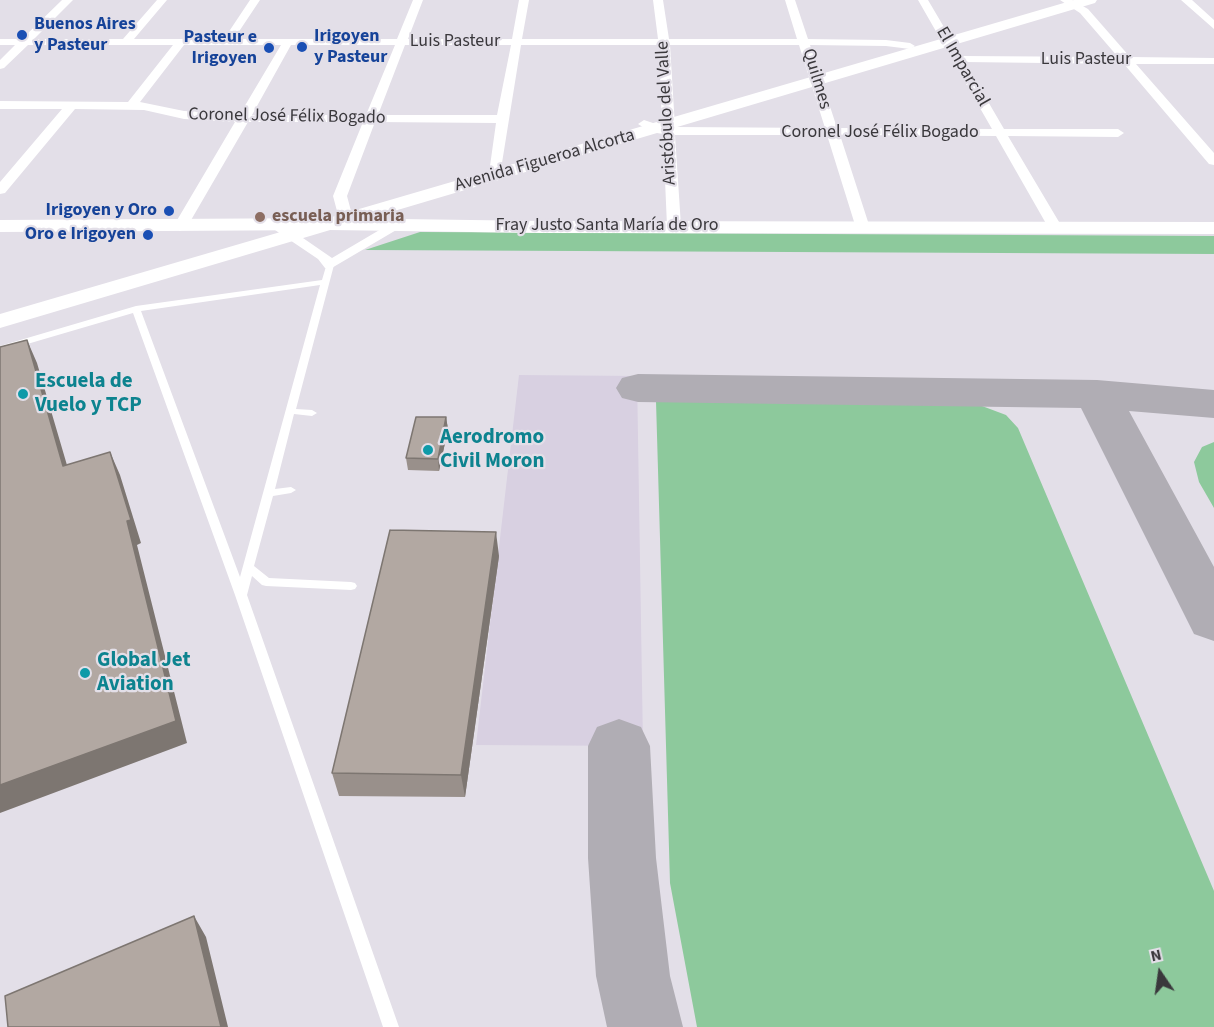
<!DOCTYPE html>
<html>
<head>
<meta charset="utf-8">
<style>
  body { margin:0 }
  #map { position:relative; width:1214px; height:1027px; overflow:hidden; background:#e3dfe8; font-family:"Source Sans 3",sans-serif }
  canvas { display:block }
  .north { position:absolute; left:1130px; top:943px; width:60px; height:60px; -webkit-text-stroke:4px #e3dfe8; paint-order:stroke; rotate:347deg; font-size:16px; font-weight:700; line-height:24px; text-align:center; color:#3a383c }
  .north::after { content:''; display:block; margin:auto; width:21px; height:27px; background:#3a383c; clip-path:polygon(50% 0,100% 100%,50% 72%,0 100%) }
</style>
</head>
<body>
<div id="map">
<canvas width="1214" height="1027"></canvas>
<div class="north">N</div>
</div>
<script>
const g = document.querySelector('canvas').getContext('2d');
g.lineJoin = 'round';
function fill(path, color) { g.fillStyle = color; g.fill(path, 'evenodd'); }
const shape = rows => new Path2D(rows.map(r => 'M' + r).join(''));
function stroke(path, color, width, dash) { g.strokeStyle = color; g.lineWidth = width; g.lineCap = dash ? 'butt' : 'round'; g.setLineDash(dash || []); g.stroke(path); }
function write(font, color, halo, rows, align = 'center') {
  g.font = font + ' "Source Sans 3",sans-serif'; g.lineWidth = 4.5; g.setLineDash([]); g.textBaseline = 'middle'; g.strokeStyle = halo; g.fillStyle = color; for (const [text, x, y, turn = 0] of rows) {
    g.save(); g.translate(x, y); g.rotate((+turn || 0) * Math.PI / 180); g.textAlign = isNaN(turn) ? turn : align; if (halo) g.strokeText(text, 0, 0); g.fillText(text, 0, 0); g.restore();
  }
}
fill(shape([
  [519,375,637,376,643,746,476,745]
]), '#d8d0e1');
fill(shape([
  [420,232,1214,236,1214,254,365,250],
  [952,400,982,406,1006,415,1018,428,1214,891,1214,1027,697,1027,670,883,656,401],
  [1214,442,1214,508,1199,482,1194,462,1202,447]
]), '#8dc99c');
fill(shape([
  [638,374,1097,380,1214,390,1214,418,1129,411,1214,567,1214,641,1194,634,1081,408,638,402,622,398,616,388,622,378,638,374],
  [619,719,641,727,650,746,656,858,670,976,683,1027,607,1027,596,976,588,858,588,746,597,727,619,719]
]), '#b0adb4');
fill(shape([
  [327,263,333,263,334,265,296,409,312,410,317,413,312,416,294,414,275,489,291,487,296,490,291,493,273,496,254,566,269,578,351,582,355,583,357,586,355,589,351,590,266,586,262,585,252,576,247,595,399,1027,383,1027,235,595,133,313,0,352,0,346,136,306,322,280,327,263],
  [320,285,240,577,141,311,320,285]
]), '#fff');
fill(shape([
  [62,0,73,0,34,39,123,39,157,0,167,0,134,39,224,39,250,0,260,0,234,39,397,39,413,0,423,0,408,39,512,39,519,0,529,0,522,39,658,39,653,0,663,0,669,39,797,39,785,0,795,0,808,39,886,40,910,43,915,46,910,49,886,46,810,45,837,128,992,129,918,0,928,0,961,56,1118,57,1080,13,1060,0,1072,0,1088,9,1130,57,1214,58,1214,64,1136,64,1214,153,1214,165,1209,164,1124,64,965,62,1004,129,1118,129,1124,133,1118,137,1008,136,1062,227,1060,230,1050,230,1048,227,996,136,840,135,870,228,863,232,856,228,827,135,675,135,681,226,674,230,667,226,663,134,651,132,638,124,644,120,662,126,659,45,521,45,501,169,496,170,490,166,496,123,375,122,347,196,351,211,344,215,337,211,333,196,363,122,248,122,187,227,180,231,173,227,235,122,184,119,144,110,75,109,5,193,0,194,0,182,62,109,0,109,0,101,128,102,173,45,28,45,4,68,0,69,0,60,15,45,0,45,0,39,22,39,62,0],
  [184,45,281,45,240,114,184,111,140,102,184,45],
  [291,45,395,45,366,115,252,115,291,45],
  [405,45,511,45,497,115,378,115,405,45],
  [670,45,799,45,825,128,675,127,670,45],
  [1181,0,1192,0,1214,20,1214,29,1181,0],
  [393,222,400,226,398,229,330,269,325,268,318,259,275,230,282,226,287,227,332,258,393,222]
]), '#fff');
fill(shape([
  [329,218,542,221,1214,222,1214,234,542,233,329,230,0,232,0,220,329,218]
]), '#fff');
fill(shape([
  [1074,0,1097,0,1095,3,0,328,0,314,1074,0]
]), '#fff');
fill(shape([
  [446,417,448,429,439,471,408,470,406,458],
  [499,556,465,797,339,796,332,773]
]), '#99908b');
fill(shape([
  [27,340,37,363,74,489,63,466],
  [446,417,448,429,439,471,438,459],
  [110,452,120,475,141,543,137,545,187,743,0,813,0,785,127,521],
  [496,532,499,556,465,797,461,775],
  [194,916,206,937,228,1027,221,1027]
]), '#7d7671');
const building = shape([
  [27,340,63,466,110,452,131,520,127,521,176,721,0,785,0,347,27,340],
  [416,417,446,417,438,459,406,458,416,417],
  [390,530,496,532,461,775,332,773,390,530],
  [194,916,221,1027,8,1027,5,996,194,916]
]);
fill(building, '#b2a8a2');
stroke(building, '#7d7671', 1.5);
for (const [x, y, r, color] of [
  [22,35,6,"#1a4fb4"],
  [302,47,6,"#1a4fb4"],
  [269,48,6,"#1a4fb4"],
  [169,211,6,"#1a4fb4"],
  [260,217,6,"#8d6e63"],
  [148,235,6,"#1a4fb4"],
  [23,394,6,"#0f9aa8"],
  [428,450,6,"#0f9aa8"],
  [85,673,6,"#0f9aa8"]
]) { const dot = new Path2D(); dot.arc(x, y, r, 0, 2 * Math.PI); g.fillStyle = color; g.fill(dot); stroke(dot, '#e3dfe8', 2); }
write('bold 18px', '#164399', '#e3dfe8', [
  ["Buenos Aires",34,25,"left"],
  ["y Pasteur",34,46,"left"],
  ["Irigoyen",314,37,"left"],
  ["y Pasteur",314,58,"left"],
  ["Pasteur e",257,38],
  ["Irigoyen",257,59],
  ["Irigoyen y Oro",157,211],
  ["Oro e Irigoyen",136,235]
], 'right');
write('18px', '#3a383c', '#e3dfe8', [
  ["Luis Pasteur",455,42],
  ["Luis Pasteur",1086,60],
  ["El Imparcial",962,67,60],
  ["Quilmes",816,79,73],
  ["Aristóbulo del Valle",667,113,-93],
  ["Coronel José Félix Bogado",287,117,1],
  ["Coronel José Félix Bogado",880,133],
  ["Avenida Figueroa Alcorta",545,161,-16],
  ["Fray Justo Santa María de Oro",607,226]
]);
write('bold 18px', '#785e54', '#e3dfe8', [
  ["escuela primaria",272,217]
], 'left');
write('bold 21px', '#0d838f', '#e3dfe8', [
  ["Escuela de",35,382],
  ["Vuelo y TCP",35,406],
  ["Aerodromo",440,438],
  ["Civil Moron",440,462],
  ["Global Jet",97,661],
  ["Aviation",97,685]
], 'left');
</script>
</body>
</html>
